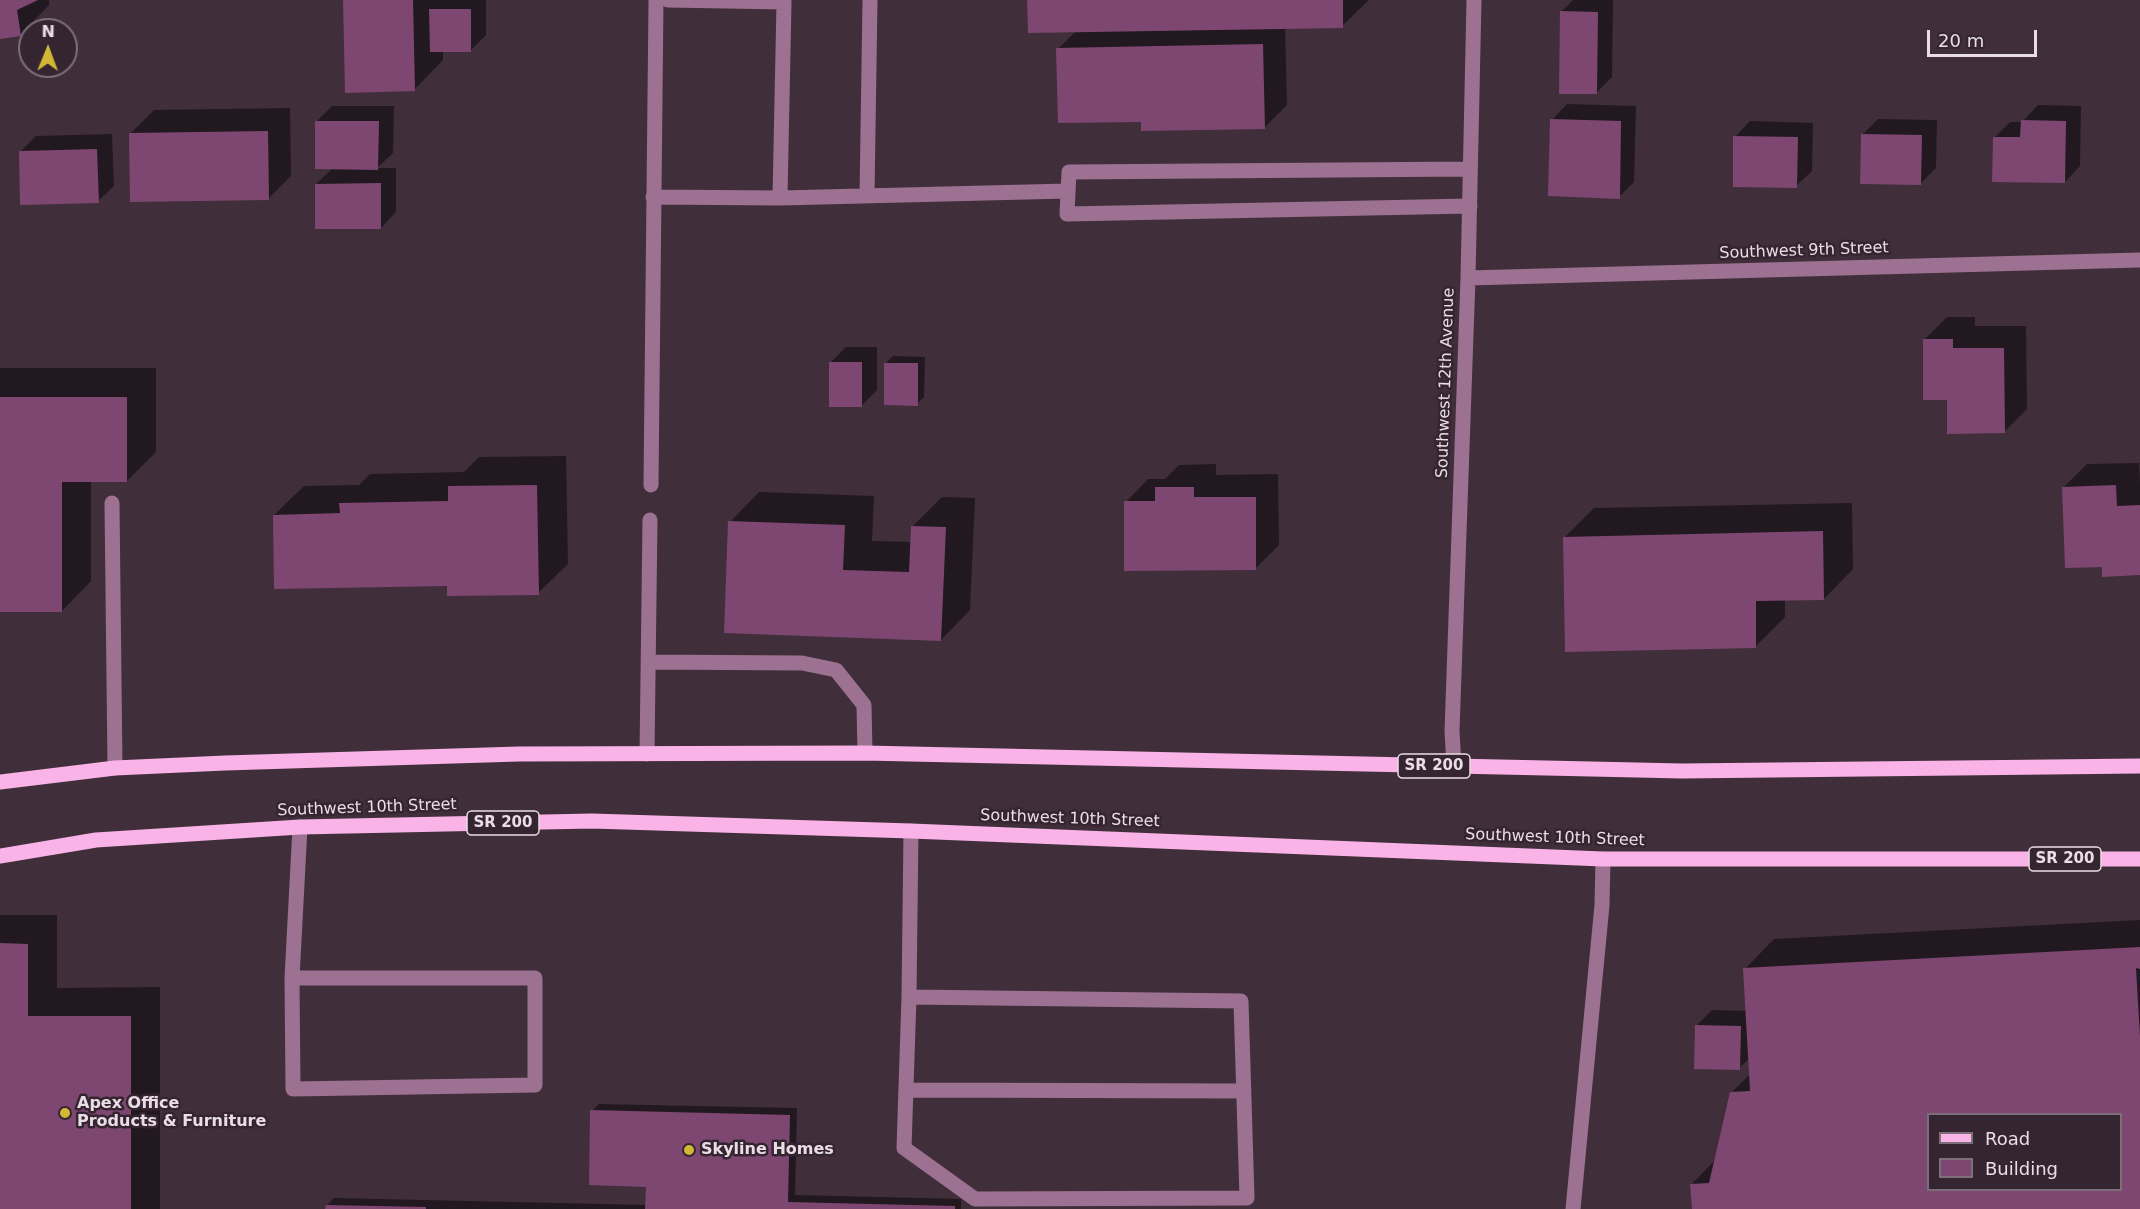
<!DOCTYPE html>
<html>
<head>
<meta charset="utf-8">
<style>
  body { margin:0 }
  #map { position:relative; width:2140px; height:1209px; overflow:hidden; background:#402e3b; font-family:"DejaVu Sans",sans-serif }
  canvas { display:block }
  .legend { position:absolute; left:1927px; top:1113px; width:195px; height:78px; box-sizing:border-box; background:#352531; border:2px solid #7d6f79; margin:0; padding:8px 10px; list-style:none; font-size:18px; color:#e9dee6 }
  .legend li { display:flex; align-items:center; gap:12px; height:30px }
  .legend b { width:30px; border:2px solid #7d6f79 }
  .north { position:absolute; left:18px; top:18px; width:60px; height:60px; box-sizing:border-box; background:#352531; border:2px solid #7d6f79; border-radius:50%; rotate:1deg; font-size:16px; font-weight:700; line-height:24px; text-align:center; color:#e9dee6 }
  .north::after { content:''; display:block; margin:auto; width:21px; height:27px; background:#d2b635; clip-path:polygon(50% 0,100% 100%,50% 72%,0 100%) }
  .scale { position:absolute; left:1927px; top:30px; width:110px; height:27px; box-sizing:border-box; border:3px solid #e9dee6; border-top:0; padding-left:8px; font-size:18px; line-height:21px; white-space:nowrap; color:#e9dee6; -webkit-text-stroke:4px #352531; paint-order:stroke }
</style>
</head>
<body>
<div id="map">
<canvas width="2140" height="1209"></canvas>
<ul class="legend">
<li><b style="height:8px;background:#f9b3e7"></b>Road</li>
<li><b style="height:16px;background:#7d4771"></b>Building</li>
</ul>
<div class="north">N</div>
<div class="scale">20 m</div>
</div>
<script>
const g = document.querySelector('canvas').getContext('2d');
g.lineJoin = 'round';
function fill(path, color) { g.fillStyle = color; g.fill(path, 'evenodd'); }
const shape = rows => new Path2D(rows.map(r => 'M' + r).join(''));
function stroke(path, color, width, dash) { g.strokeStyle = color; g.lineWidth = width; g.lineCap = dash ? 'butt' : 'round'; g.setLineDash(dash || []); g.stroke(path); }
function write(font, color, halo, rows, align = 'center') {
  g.font = font + ' "DejaVu Sans",sans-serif'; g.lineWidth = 5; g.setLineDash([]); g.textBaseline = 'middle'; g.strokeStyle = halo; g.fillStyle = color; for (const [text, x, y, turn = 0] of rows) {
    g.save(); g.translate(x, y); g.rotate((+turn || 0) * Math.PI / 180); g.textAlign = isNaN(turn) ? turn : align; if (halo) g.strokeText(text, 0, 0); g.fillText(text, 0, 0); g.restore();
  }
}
fill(shape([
  [0,0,49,0,49,5,20,35,0,37],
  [345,0,486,0,486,35,471,50,443,50,443,60,414,90],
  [1029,0,1369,0,1342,26,1285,27,1287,105,1264,128,1143,120,1058,49,1076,31],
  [1573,0,1613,0,1612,77,1596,93,1561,12],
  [1567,104,1636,106,1634,182,1619,197,1552,120],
  [2038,105,2081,106,2080,166,2065,182,1995,137,2010,122,2022,122],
  [332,106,394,106,393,153,377,168,396,168,396,212,381,228,316,184,333,168,317,121],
  [290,108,291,176,268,199,131,133,154,110],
  [1878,119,1937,120,1936,168,1920,184,1862,135],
  [1750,121,1813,123,1812,171,1796,186,1735,137],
  [112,134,114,186,98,201,20,152,36,136],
  [1947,317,1975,317,1975,326,2026,326,2027,409,2004,432,1948,398,1924,340],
  [846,347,877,347,877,390,862,405,830,363],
  [893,356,925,357,924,397,917,404,886,363],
  [0,368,156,368,156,452,127,481,91,481,91,581,62,611,0,611],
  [566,456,568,564,538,593,448,584,274,515,304,486,359,485,370,474,464,472,479,457],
  [2139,463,2140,483,2140,574,2103,565,2064,487,2087,464],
  [1216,464,1216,475,1278,474,1279,545,1256,568,1126,502,1148,479,1165,479,1179,465],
  [759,492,874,496,872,541,912,542,912,527,942,497,975,498,970,610,941,640,730,522],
  [1852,503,1853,569,1824,599,1785,599,1785,617,1756,646,1565,537,1594,508],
  [0,915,57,915,57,988,160,987,160,1209,0,1209],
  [2140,920,2140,1209,1693,1209,1692,1184,1715,1160,1731,1093,1751,1073,1750,1058,1739,1068,1697,1025,1712,1010,1747,1011,1745,969,1774,939],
  [1928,1114,2120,1114,2120,1190,1928,1190],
  [599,1104,797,1108,795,1195,961,1199,961,1209,327,1209,327,1205,334,1198,647,1205,647,1185,592,1111]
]), '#0007');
fill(shape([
  [0,0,38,0,17,10,21,36,0,39],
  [343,0,413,0,415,91,345,93],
  [1027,0,1343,0,1343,28,1028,33],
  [429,9,471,9,471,52,430,52],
  [1560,11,1598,12,1597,94,1559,94],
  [1263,44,1265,129,1141,131,1141,122,1058,123,1056,48],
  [1550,119,1621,121,1620,199,1548,196],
  [2021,120,2066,121,2065,183,1992,182,1993,137,2020,137],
  [315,121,379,121,378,170,315,169],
  [268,131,269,200,130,202,129,133],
  [1861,134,1922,135,1921,185,1860,184],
  [1733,136,1798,137,1797,188,1733,187],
  [97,149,99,203,20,205,19,151],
  [381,183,381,229,315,229,315,184],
  [1923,339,1953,339,1953,348,2004,348,2005,433,1947,434,1947,400,1923,400],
  [829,362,862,362,862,407,829,407],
  [884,363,918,363,918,406,884,405],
  [0,397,127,397,127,482,62,482,62,612,0,612],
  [537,485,539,595,447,596,447,586,274,589,273,515,340,513,339,503,448,501,448,486],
  [2116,485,2117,506,2140,505,2140,575,2102,577,2102,567,2065,568,2062,487],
  [1155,487,1194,487,1194,497,1256,497,1256,570,1124,571,1124,501,1155,501],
  [728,521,845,525,843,570,909,572,911,526,946,527,941,641,724,633],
  [1823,531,1824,600,1756,601,1756,648,1565,652,1563,537],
  [0,943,28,944,28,1016,131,1016,131,1209,0,1209],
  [2140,947,2140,969,2136,968,2140,1036,2140,1209,1692,1209,1690,1184,1709,1183,1730,1092,1750,1091,1743,968],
  [1928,1114,2120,1114,2120,1190,1928,1190],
  [1695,1025,1741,1026,1740,1070,1694,1069],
  [590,1110,790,1115,788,1202,955,1206,955,1209,645,1209,646,1187,589,1185],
  [326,1205,426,1207,426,1209,325,1209]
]), '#7d4771');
stroke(shape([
  [867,196,870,0],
  [653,197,780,198,784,2,668,0],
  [780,198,1068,191],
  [1470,206,1067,214,1069,172,1470,169],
  [1468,278,2140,260],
  [651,485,656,0],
  [112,503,115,768],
  [649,662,802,663,836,670,864,705,865,753],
  [647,754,650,520],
  [1454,766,1452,731,1468,278,1474,0],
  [292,978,535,978,535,1085,293,1089,292,978,300,827],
  [909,997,904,1148,975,1199,1247,1198,1241,1001,909,997,911,831],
  [906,1090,1244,1091],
  [1573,1209,1602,905,1603,859]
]), '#9c7191', 15);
stroke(shape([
  [0,782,115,768,225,763,519,754,865,753,1682,771,2140,766],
  [0,856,96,840,300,827,592,821,911,831,1603,859,2140,859]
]), '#f9b3e7', 15);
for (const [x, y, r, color] of [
  [65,1113,6,"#d2b635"],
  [689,1150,6,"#d2b635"]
]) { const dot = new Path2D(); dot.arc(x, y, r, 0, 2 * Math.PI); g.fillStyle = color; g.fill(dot); stroke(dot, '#352531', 2); }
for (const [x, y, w] of [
  [1434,766,72],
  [503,823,72],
  [2065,859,72]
]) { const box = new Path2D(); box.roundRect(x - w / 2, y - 12, w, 24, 4.5); g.fillStyle = '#352531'; g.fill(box); stroke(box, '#e9dee6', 1.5); }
write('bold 15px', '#e9dee6', null, [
  ["SR 200",1434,766],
  ["SR 200",503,823],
  ["SR 200",2065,859]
]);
write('16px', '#e9dee6', '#352531', [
  ["Southwest 9th Street",1804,251,-2],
  ["Southwest 12th Avenue",1446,383,-88],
  ["Southwest 10th Street",367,808,-2],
  ["Southwest 10th Street",1070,819,2],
  ["Southwest 10th Street",1555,838,2]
]);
write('bold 16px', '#e9dee6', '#352531', [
  ["Apex Office",77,1104],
  ["Products & Furniture",77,1122],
  ["Skyline Homes",701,1150]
], 'left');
</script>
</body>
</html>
